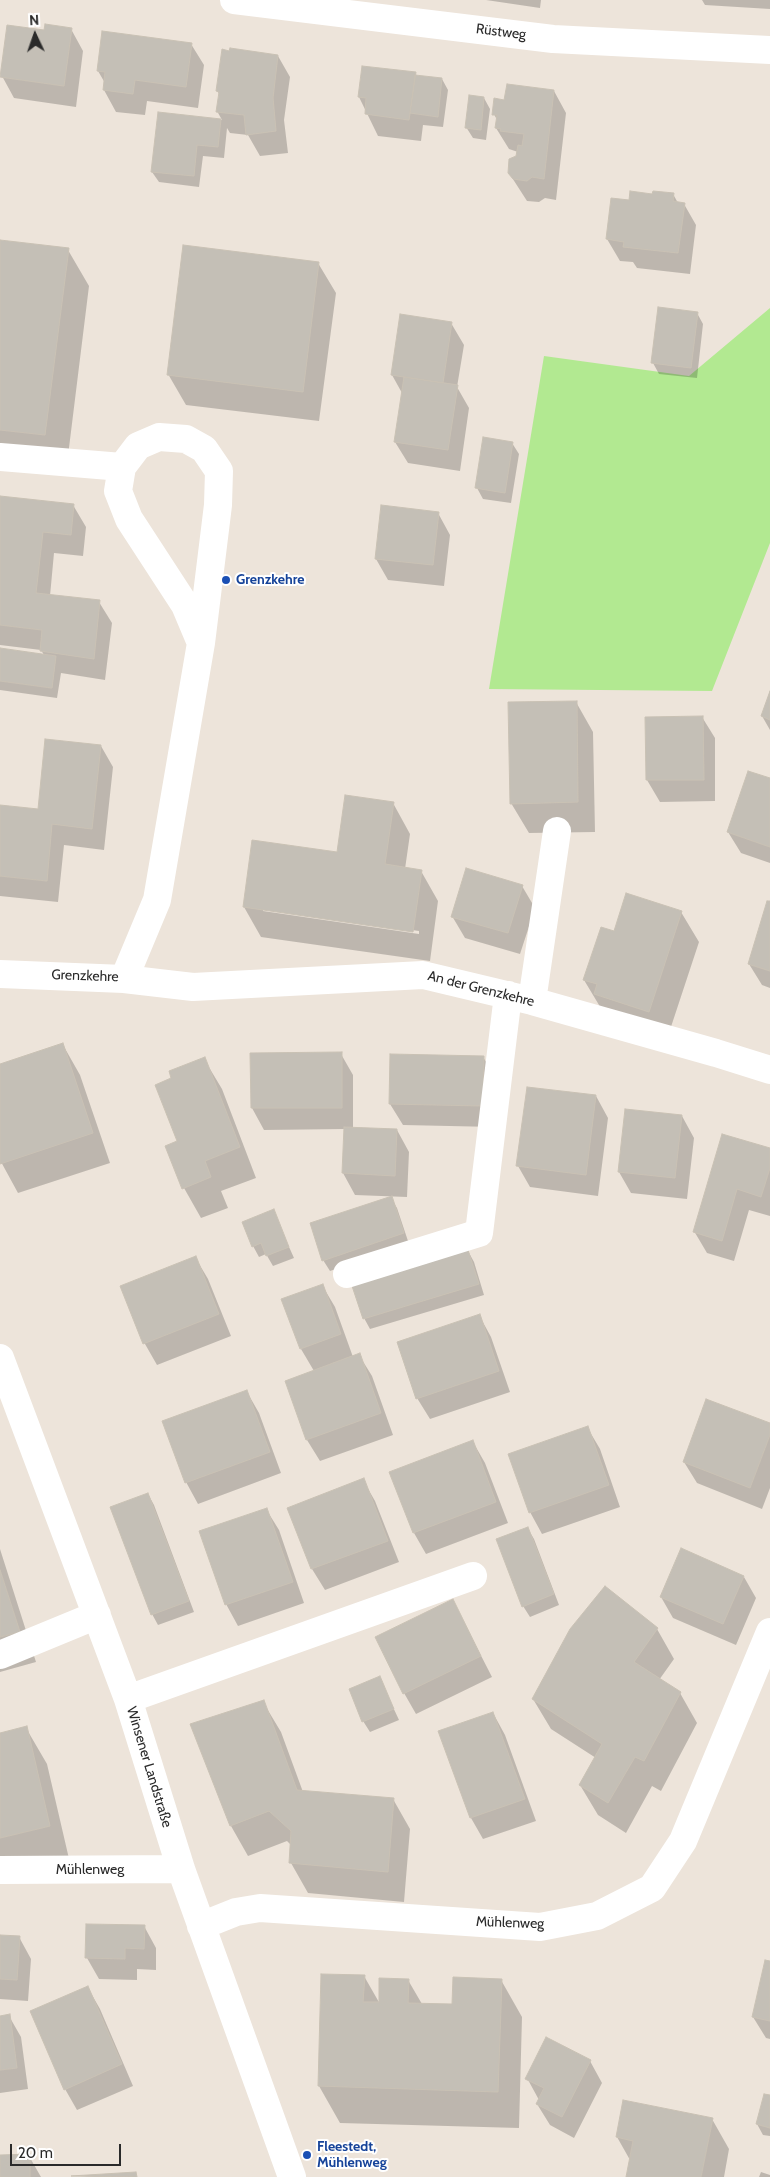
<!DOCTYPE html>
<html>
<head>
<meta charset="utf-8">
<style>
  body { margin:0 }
  #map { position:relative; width:770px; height:2177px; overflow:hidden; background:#ede4da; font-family:Cabin,sans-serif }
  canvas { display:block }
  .north { position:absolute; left:10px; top:10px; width:50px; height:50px; -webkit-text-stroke:4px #fff; paint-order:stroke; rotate:357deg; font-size:14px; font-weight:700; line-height:20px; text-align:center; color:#2a2a2a }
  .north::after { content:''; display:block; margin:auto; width:18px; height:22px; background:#2a2a2a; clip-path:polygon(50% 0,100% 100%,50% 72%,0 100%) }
  .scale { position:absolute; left:10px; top:2144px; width:111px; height:22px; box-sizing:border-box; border:2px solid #2a2a2a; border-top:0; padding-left:6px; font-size:15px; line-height:18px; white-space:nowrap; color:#2a2a2a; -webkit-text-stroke:4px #fff; paint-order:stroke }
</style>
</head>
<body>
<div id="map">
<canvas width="770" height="2177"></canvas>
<div class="north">N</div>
<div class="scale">20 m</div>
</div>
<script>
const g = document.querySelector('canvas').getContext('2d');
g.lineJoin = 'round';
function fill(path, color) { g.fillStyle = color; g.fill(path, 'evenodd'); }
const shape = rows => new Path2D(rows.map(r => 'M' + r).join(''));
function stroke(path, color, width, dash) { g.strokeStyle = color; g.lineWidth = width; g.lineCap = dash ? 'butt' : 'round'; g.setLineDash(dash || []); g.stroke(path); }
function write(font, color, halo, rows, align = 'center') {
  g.font = font + ' Cabin,sans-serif'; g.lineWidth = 4; g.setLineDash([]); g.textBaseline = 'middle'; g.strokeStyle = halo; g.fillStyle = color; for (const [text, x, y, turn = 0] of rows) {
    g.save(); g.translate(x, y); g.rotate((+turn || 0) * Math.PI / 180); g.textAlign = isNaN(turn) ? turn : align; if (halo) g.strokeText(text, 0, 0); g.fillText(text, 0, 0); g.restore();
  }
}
fill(shape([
  [770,308,770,543,712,691,489,689,544,356,689,376]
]), '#b2e991');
fill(shape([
  [486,0,541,0,540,8],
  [702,0,770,0,770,9,705,5],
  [71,29,83,51,76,107,14,98,2,76,45,31],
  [191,44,204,65,198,108,147,101,145,115,116,112,104,90,105,83,98,71],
  [278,56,290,77,284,120,288,153,260,156,248,135,230,133,227,128,224,158,203,156,199,187,159,182,152,172,159,113,222,120,217,111,220,95,217,91],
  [415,73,417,76,442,79,448,90,443,127,423,125,421,141,378,136,359,97],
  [554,91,566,113,556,200,545,198,539,202,527,201,509,173,518,152,509,149,496,128,497,120,494,114,506,101],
  [484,98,490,109,486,140,473,138,466,127],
  [673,194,678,203,684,204,696,225,690,274,637,268,633,262,620,261,607,239,630,201,653,195],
  [0,241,68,250,89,286,66,472,0,464],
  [318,263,336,293,319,421,186,405,168,374],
  [697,313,703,324,697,378,659,374,653,363],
  [451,323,464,345,457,387,469,408,460,471,408,463,395,442,402,393,392,375],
  [512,443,519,454,511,503,483,499,477,488],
  [0,497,73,505,86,527,83,556,54,553,50,596,99,602,112,623,105,680,61,673,57,698,0,690,0,649,44,655,41,650,0,645],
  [438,513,450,535,444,586,388,580,376,559],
  [770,695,770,730,762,716],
  [576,702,593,732,595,832,529,833,511,803],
  [702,717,715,738,715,801,660,802,647,780,646,718],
  [101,746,113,767,104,850,64,845,58,902,0,896,0,806,39,810],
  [770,780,770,863,741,853,728,832],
  [393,803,410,834,405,869,421,871,438,901,430,961,261,937,244,907,338,853],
  [263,909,419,931,419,934,263,911],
  [522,886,535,908,520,954,465,938,452,916],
  [770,903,770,988,762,985,749,964],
  [681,912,699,942,666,1042,602,1010,584,980,614,932],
  [63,1045,80,1075,110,1163,18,1193,0,1160,0,1066],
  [252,1054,341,1054,353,1075,353,1129,397,1130,409,1152,407,1197,355,1195,343,1173,345,1129,264,1130,252,1108],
  [483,1057,496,1078,495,1127,403,1125,390,1104],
  [204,1059,222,1089,256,1178,221,1191,228,1208,201,1218,184,1188,173,1079],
  [596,1096,608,1118,598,1196,530,1187,518,1166],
  [682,1116,694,1138,687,1199,631,1193,619,1172],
  [770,1149,770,1216,749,1210,734,1261,707,1253,694,1231],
  [391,1198,397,1208,409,1244,330,1271,323,1260],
  [273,1211,294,1258,273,1266,266,1254,259,1257,253,1246],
  [468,1251,474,1262,484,1295,370,1329,364,1318],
  [195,1257,208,1279,231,1336,157,1365,145,1344,122,1286],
  [322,1285,335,1307,353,1357,359,1355,372,1376,393,1435,320,1461,307,1440,286,1381,314,1371,301,1349],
  [479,1315,491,1337,510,1392,430,1419,417,1398],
  [247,1392,259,1413,281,1473,198,1504,186,1482],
  [770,1425,770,1488,762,1509,697,1483,684,1462],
  [587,1427,600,1449,620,1507,542,1534,530,1512],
  [473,1442,485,1463,508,1523,426,1554,414,1533],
  [363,1480,375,1501,399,1562,325,1590,312,1569,289,1508],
  [148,1494,154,1505,194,1612,158,1625,152,1614],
  [266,1509,279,1530,304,1603,238,1626,226,1604],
  [528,1529,534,1539,559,1605,530,1617,523,1606],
  [0,1549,36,1662,0,1672],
  [744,1577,756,1598,736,1645,673,1618,661,1597],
  [453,1601,492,1677,416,1714,404,1693],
  [657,1629,674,1659,659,1680,680,1693,697,1723,661,1791,652,1786,626,1833,598,1815,580,1785,596,1758,551,1729,533,1699],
  [379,1677,399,1720,370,1732,363,1721],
  [263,1702,281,1732,303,1792,393,1799,410,1829,404,1902,308,1893,291,1863,291,1845,287,1841,248,1856,231,1826],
  [493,1713,505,1735,536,1821,483,1839,471,1818,440,1732],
  [26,1728,47,1764,70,1863,0,1876,0,1734],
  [87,1926,144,1926,156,1948,156,1970,137,1969,137,1980,99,1979,87,1958],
  [0,1936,19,1937,31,1959,28,2001,0,1999],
  [770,1963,770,2039,766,2038,753,2017],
  [364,1976,380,2004,408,1980,422,2004,453,2005,501,1980,522,2017,519,2128,340,2123,319,2086],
  [88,1988,100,2009,133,2086,77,2110,65,2089],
  [9,2016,21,2037,28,2089,0,2093,0,2017],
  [590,2061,602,2083,574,2138,550,2125,537,2104,539,2100,527,2078],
  [770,2097,770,2136,763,2135,757,2124],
  [712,2119,729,2149,724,2177,627,2177,630,2160,617,2137],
  [0,2156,29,2156,41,2177,0,2177],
  [761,2172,770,2175,770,2177,759,2177],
  [135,2174,137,2177,81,2177]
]), '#0003');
const building = shape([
  [45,24,72,28,64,86,0,77,7,25,44,30,45,24],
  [102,31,192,43,186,87,135,80,133,94,103,90,105,72,97,71,102,31],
  [230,48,278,55,273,98,276,131,246,135,244,115,216,112,219,92,216,91,222,49,229,51,230,48],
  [362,66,416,72,409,120,365,114,366,98,358,97,362,66],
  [415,75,442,78,438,117,410,113,415,75],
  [507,84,554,90,544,179,532,177,527,181,513,179,508,173,509,159,516,156,518,145,522,146,524,134,500,131,501,129,495,128,497,115,492,115,494,98,504,100,507,84],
  [469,95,484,97,481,130,465,128,469,95],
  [158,112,221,119,218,147,197,145,194,176,151,172,158,112],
  [630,191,652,194,653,191,674,193,673,201,685,203,678,253,623,247,624,242,606,239,611,198,629,200,630,191],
  [0,240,69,248,45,435,0,430,0,240],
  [183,245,319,262,303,392,167,375,183,245],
  [658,307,698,312,691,368,651,363,658,307],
  [400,314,452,322,443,383,391,375,400,314],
  [404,377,458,385,448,450,394,442,404,377],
  [483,437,513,442,505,493,475,488,483,437],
  [0,496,74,504,71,535,43,532,36,593,100,600,94,659,40,651,42,630,0,625,0,496],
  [381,505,439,512,433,565,375,559,381,505],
  [0,648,56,656,52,688,0,681,0,648],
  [770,691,770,720,761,716,770,691],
  [577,701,578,802,510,804,508,702,577,701],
  [703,716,704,780,646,780,645,717,703,716],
  [45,739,101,745,92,829,52,824,47,881,0,876,0,805,38,809,45,739],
  [748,771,770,778,770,847,727,832,748,771],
  [345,795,394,802,385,864,422,870,413,932,243,907,252,840,337,852,345,795],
  [466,868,523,885,508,933,451,917,466,868],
  [626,893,682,911,649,1012,594,994,597,984,583,980,601,927,614,931,626,893],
  [767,901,770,901,770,971,748,964,767,901],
  [63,1043,93,1133,0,1164,0,1064,63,1043],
  [342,1052,342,1108,251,1108,250,1053,342,1052],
  [390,1054,484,1056,483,1106,389,1104,390,1054],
  [205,1057,240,1147,205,1161,211,1177,182,1189,165,1146,177,1141,155,1085,171,1078,169,1071,205,1057],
  [527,1087,596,1095,586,1175,516,1166,527,1087],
  [625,1109,682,1115,675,1178,618,1172,625,1109],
  [344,1127,397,1129,395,1176,342,1173,344,1127],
  [722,1134,770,1148,770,1168,761,1197,737,1189,722,1241,693,1232,722,1134],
  [392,1196,404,1233,322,1261,310,1223,392,1196],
  [274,1209,289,1247,266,1256,261,1243,252,1247,242,1222,274,1209],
  [468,1250,479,1284,363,1319,352,1286,468,1250],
  [196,1256,219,1314,143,1344,120,1286,196,1256],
  [323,1284,341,1334,300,1349,281,1299,323,1284],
  [480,1314,499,1371,416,1399,397,1342,480,1314],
  [360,1353,381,1413,306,1440,285,1381,360,1353],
  [247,1390,270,1452,185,1483,162,1421,247,1390],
  [706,1399,770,1423,770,1435,750,1488,683,1462,706,1399],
  [588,1426,609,1485,529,1513,508,1454,588,1426],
  [473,1440,496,1502,413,1533,389,1472,473,1440],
  [364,1478,388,1541,311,1569,287,1508,364,1478],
  [148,1493,189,1601,151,1615,110,1507,148,1493],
  [267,1508,293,1582,225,1605,199,1531,267,1508],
  [528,1527,554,1594,522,1607,496,1539,528,1527],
  [681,1548,744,1576,723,1624,660,1597,681,1548],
  [0,1570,20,1632,0,1637,0,1570],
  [605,1586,658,1628,634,1662,681,1692,644,1761,635,1757,608,1803,579,1785,602,1744,532,1699,570,1629,605,1586],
  [453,1599,481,1656,403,1694,375,1637,453,1599],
  [380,1676,394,1709,362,1722,349,1689,380,1676],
  [264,1700,297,1790,394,1798,388,1872,289,1863,291,1831,269,1811,230,1826,190,1724,264,1700],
  [493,1712,525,1799,470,1818,438,1731,493,1712],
  [27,1726,50,1826,0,1838,0,1733,27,1726],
  [86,1924,145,1925,144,1949,125,1948,125,1959,85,1958,86,1924],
  [0,1935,20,1936,17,1980,0,1979,0,1935],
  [765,1960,770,1961,770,2021,752,2017,765,1960],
  [321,1974,365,1975,363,2002,379,2002,379,1978,409,1979,408,2003,452,2004,453,1977,502,1979,498,2092,318,2086,321,1974],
  [88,1986,122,2064,64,2090,30,2011,88,1986],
  [10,2014,17,2068,0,2070,0,2016,10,2014],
  [546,2037,591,2060,562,2117,536,2104,544,2088,525,2079,546,2037],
  [764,2094,770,2095,770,2128,756,2124,764,2094],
  [623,2100,713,2118,701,2177,626,2177,633,2141,616,2137,623,2100],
  [30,2154,30,2177,0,2177,0,2155,30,2154],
  [136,2172,137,2177,71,2176,136,2172]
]);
fill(building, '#c4bfb6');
stroke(building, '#c9c1b4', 1);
stroke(shape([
  [234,0,553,39,770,50],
  [0,457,122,467],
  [0,974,124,979,193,987,423,975,532,1001,716,1053,770,1070],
  [124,979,157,900,201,643,218,505,219,471,204,449,186,439,159,437,138,446,122,467,118,491,129,519,185,605,201,643],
  [532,1001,557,831],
  [347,1274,479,1233,508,995],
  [0,1358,128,1699,181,1869,292,2177],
  [0,1655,97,1615],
  [128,1699,473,1576],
  [0,1870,181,1869],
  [201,1926,236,1912,260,1908,540,1927,597,1916,652,1888,683,1841,770,1632]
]), '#fff', 28);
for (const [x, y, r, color] of [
  [226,580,5,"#1a4fb4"],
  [307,2155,5,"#1a4fb4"]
]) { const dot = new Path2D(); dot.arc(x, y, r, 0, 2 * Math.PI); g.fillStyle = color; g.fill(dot); stroke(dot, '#fff', 2); }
write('14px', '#2a2a2a', '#fff', [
  ["Rüstweg",501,32,7],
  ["Grenzkehre",85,976,2],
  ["An der Grenzkehre",481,989,14],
  ["Winsener Landstraße",149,1767,73],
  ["Mühlenweg",90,1870],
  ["Mühlenweg",510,1923,2]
]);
write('bold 14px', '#164399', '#fff', [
  ["Grenzkehre",236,580],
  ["Fleestedt,",317,2147],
  ["Mühlenweg",317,2163]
], 'left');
</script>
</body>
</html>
